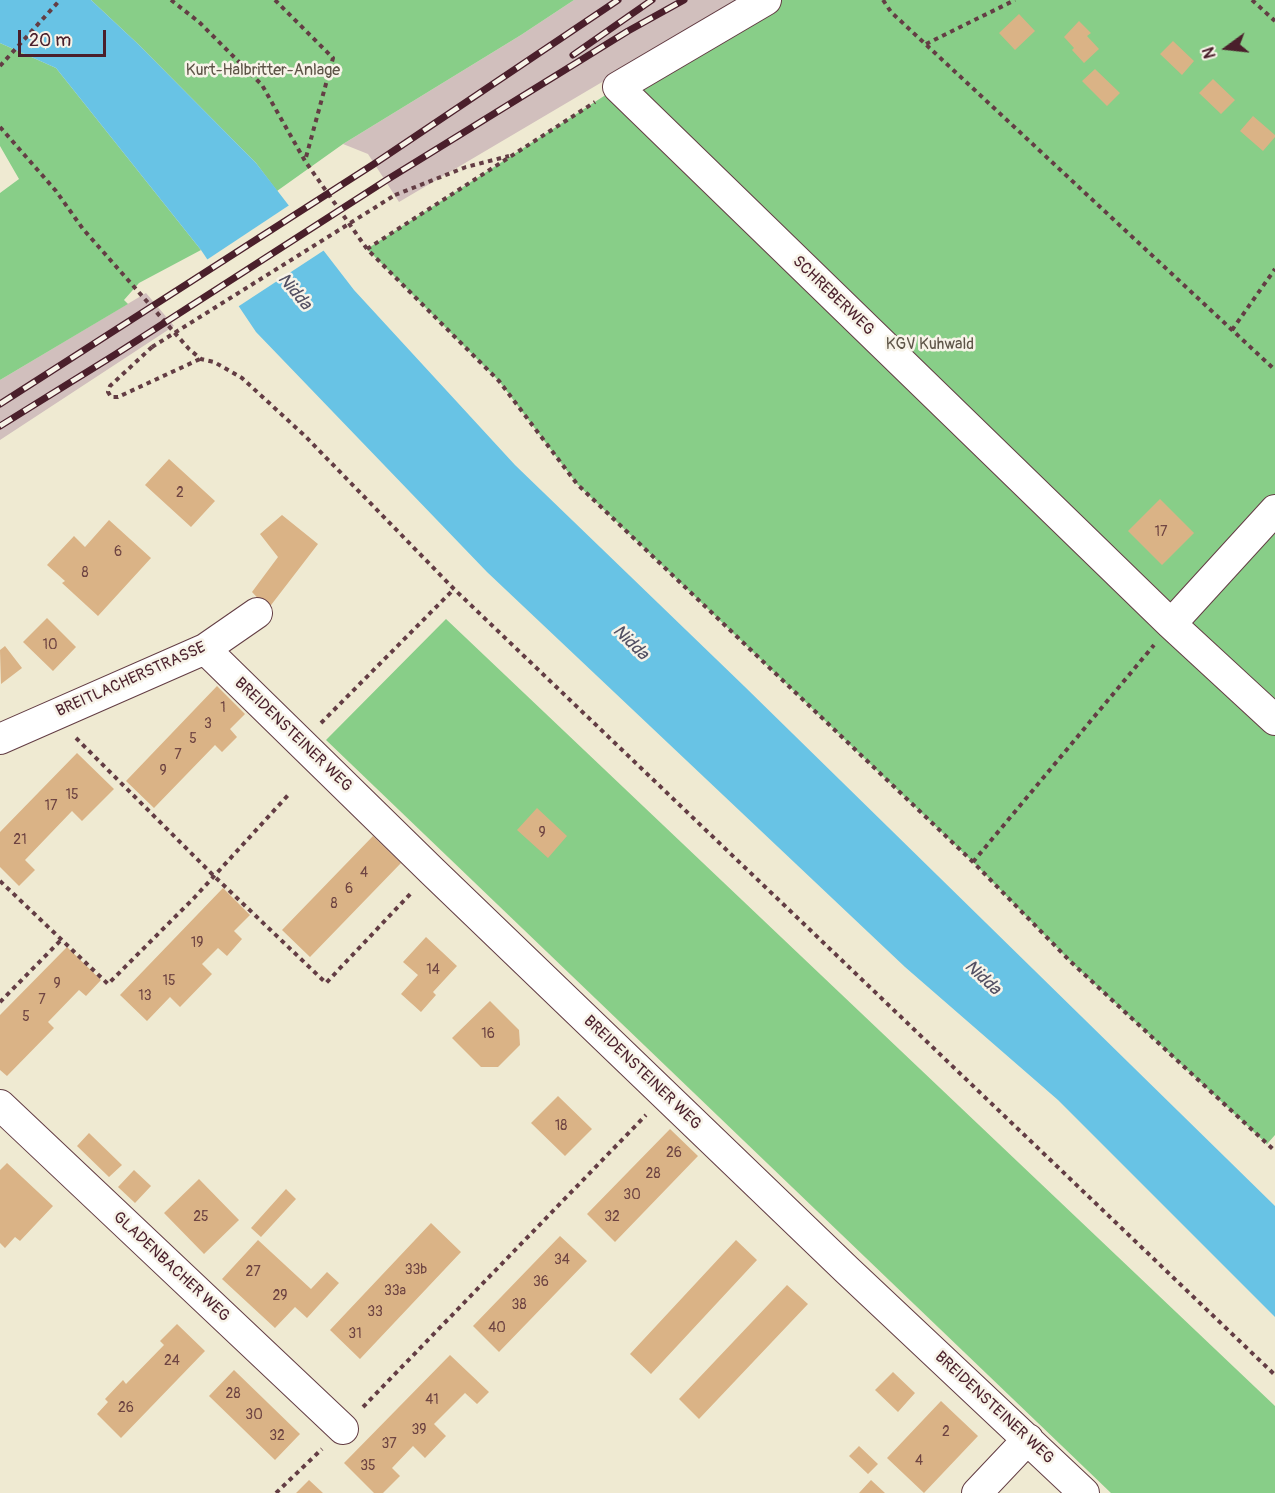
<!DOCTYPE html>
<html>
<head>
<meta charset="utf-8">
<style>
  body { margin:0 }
  #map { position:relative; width:1275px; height:1493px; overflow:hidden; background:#efead2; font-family:Pangolin,sans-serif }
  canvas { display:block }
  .north { position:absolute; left:1197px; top:18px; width:60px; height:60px; -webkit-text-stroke:4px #f7f3e8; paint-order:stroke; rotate:255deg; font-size:16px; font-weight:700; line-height:24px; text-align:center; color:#4a1f2b }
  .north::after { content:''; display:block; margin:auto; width:21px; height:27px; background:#4a1f2b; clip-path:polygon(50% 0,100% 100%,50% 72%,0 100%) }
  .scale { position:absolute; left:18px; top:30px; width:88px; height:27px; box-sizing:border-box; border:3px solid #4a1f2b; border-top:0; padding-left:8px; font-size:18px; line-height:21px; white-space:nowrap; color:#4a1f2b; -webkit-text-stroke:4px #f7f3e8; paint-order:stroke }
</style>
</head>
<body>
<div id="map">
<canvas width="1275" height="1493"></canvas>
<div class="north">N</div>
<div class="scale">20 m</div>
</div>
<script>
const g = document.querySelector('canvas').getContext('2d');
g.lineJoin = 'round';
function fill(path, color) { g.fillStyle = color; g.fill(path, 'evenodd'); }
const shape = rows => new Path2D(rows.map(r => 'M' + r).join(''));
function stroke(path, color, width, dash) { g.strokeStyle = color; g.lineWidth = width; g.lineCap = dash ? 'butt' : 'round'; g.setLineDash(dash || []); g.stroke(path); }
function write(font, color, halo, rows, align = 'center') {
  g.font = font + ' Pangolin,sans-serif'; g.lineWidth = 5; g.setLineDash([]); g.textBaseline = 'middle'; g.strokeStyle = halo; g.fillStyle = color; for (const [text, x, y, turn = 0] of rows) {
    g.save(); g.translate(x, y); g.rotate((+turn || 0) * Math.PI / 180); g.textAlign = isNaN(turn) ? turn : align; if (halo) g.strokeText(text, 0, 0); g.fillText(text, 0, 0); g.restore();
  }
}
fill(shape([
  [574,0,741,0,399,202,368,154,343,144,521,35],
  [146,293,174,326,0,440,0,380]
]), '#d1bfbd');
fill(shape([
  [91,0,574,0,521,35,343,144,277,191,256,163,138,44],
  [766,0,1275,0,1275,1135,1267,1144,1071,962,973,862,577,484,499,381,367,249,618,87],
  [0,43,56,68,201,250,139,283,124,300,128,304,0,380,0,193,19,179,0,146],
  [446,619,1275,1406,1275,1493,1111,1493,326,740]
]), '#88ce88');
fill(shape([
  [0,0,91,0,138,44,256,163,354,290,515,465,744,686,1275,1206,1275,1317,1058,1100,905,967,487,572,256,332,201,250,56,68,0,43]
]), '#68c3e5');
fill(shape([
  [291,204,326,249,236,308,205,261]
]), '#efead2');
fill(shape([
  [1019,14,1035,31,1015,50,999,33],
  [1079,21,1091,33,1087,36,1099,49,1084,63,1072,50,1074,48,1064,37],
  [1173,41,1194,61,1182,75,1160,54],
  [1095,69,1120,93,1107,106,1082,81],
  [1213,79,1235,100,1221,114,1199,93],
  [1253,116,1275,135,1275,137,1263,151,1240,131],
  [169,459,215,501,191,527,145,485],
  [1160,499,1194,533,1162,565,1128,531],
  [282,515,318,544,268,609,252,592,278,557,260,534],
  [109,520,151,558,98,616,62,583,65,581,47,565,74,536,85,547],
  [47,618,76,647,53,671,23,642],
  [5,646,22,668,1,684,0,650],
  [217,686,245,714,230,729,237,737,222,752,215,745,154,808,126,781],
  [77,753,114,789,82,821,72,811,25,860,35,870,19,886,0,867,0,832],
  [537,808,567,836,548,858,517,830],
  [373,836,401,863,310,957,282,930],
  [223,888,250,915,234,931,242,939,227,956,218,948,202,964,212,974,180,1007,170,997,147,1021,120,995],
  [426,937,457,966,433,992,436,995,421,1012,401,994,418,975,403,962],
  [67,947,101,980,86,996,79,990,48,1022,54,1028,7,1076,0,1070,0,1015],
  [490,1001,519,1030,520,1045,498,1067,481,1067,452,1038],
  [558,1096,592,1129,565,1156,531,1123],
  [670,1129,698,1156,615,1242,587,1214],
  [89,1133,122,1165,109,1177,77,1146],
  [7,1163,53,1206,20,1241,15,1237,5,1248,0,1243,0,1170],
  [134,1170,151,1186,135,1203,118,1187],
  [199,1179,239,1220,204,1254,164,1213],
  [286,1189,296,1199,261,1237,251,1228],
  [431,1223,461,1252,360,1359,330,1330],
  [560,1236,587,1261,499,1352,473,1326],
  [258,1240,311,1289,327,1272,339,1283,307,1318,295,1307,275,1328,222,1279],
  [736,1240,757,1260,651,1374,630,1354],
  [787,1285,808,1304,699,1419,679,1399],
  [177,1324,205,1351,121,1438,97,1414,108,1402,105,1399,123,1380,126,1384,164,1345,160,1341],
  [450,1355,489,1392,477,1404,465,1393,434,1424,446,1436,425,1458,413,1446,392,1468,400,1476,383,1493,374,1493,344,1463],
  [234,1370,300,1434,275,1460,209,1396],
  [893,1372,915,1393,898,1412,875,1390],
  [941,1401,978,1436,924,1493,887,1458],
  [859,1446,878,1464,868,1474,849,1456],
  [309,1480,323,1493,296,1493],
  [871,1480,885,1493,859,1493]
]), '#dab386');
const minor = shape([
  [766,0,618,87,1171,624,1275,720],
  [1171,624,1275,510],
  [205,649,432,871,847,1270,1084,1493],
  [0,739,205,649,257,613],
  [0,1105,343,1429],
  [977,1493,1028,1439]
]);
stroke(minor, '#633d44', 32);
stroke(shape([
  [171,0,199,22,262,85,305,161,367,249,499,381,577,484,973,862,1071,962,1275,1151],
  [275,0,333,58,305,161],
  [883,0,891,12,1275,370],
  [1252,0,1275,21],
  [926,44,1015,0],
  [0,66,60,0],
  [0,127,56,191,83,229,189,349,201,359,214,362,242,378,305,436,454,589,1275,1375],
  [395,195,466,167,509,156],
  [367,249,595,102],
  [1232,330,1275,269],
  [152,347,110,386,108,392,111,397,118,397,200,359],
  [321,723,454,589],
  [76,738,214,876,326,983,413,891],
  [973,862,1154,645],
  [0,881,108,984,194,898,290,793],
  [0,1002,61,940],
  [363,1407,646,1115],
  [276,1493,322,1449]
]), '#633d44', 4, [4.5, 4.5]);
stroke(minor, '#fff', 30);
const rail = shape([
  [573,55,652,0],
  [0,404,374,164,618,0],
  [0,426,116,354,385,181,628,31,684,0]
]);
stroke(rail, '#4a1f2b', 7);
stroke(rail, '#f7f3e8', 4.5, [14]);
stroke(shape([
  [152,347,395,195]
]), '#633d44', 4, [4.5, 4.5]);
write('14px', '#6e4442', null, [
  ["2",180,493],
  ["17",1161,532],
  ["6",118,552],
  ["8",85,573],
  ["10",50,645],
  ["1",223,708],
  ["3",208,724],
  ["5",193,739],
  ["7",178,755],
  ["9",163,771],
  ["15",72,795],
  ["17",51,806],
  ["9",542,833],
  ["21",20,840],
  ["4",364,873],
  ["6",349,889],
  ["8",334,904],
  ["19",197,943],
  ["14",433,970],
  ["15",169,981],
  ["9",57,984],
  ["13",145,996],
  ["7",42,1000],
  ["5",26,1017],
  ["16",488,1034],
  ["18",561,1126],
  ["26",674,1153],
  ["28",653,1174],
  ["30",632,1195],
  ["25",201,1217],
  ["32",612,1217],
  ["34",562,1260],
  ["33b",416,1270],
  ["27",253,1272],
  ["36",541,1282],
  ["33a",395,1291],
  ["29",280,1296],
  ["38",519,1305],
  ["33",375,1312],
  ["40",497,1328],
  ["31",355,1334],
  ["24",172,1361],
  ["28",233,1394],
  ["41",432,1400],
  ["26",126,1408],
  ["30",254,1415],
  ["39",419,1430],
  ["2",946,1432],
  ["32",277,1436],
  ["37",389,1444],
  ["4",919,1461],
  ["35",368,1466]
]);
write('16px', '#5d5447', '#f7f3e8', [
  ["Kurt-Halbritter-Anlage",263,71],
  ["KGV Kuhwald",930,345]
]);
write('16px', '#4a1f2b', '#f7f3e8', [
  ["SCHREBERWEG",833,296,44],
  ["BREITLACHERSTRASSE",131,680,-24],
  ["BREIDENSTEINER WEG",293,735,44],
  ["BREIDENSTEINER WEG",642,1073,44],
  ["GLADENBACHER WEG",171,1267,43],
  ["BREIDENSTEINER WEG",994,1408,43]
]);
write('italic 18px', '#535063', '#f7f3e8', [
  ["Nidda",294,292,50],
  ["Nidda",630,643,44],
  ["Nidda",982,978,43]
]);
</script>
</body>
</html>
